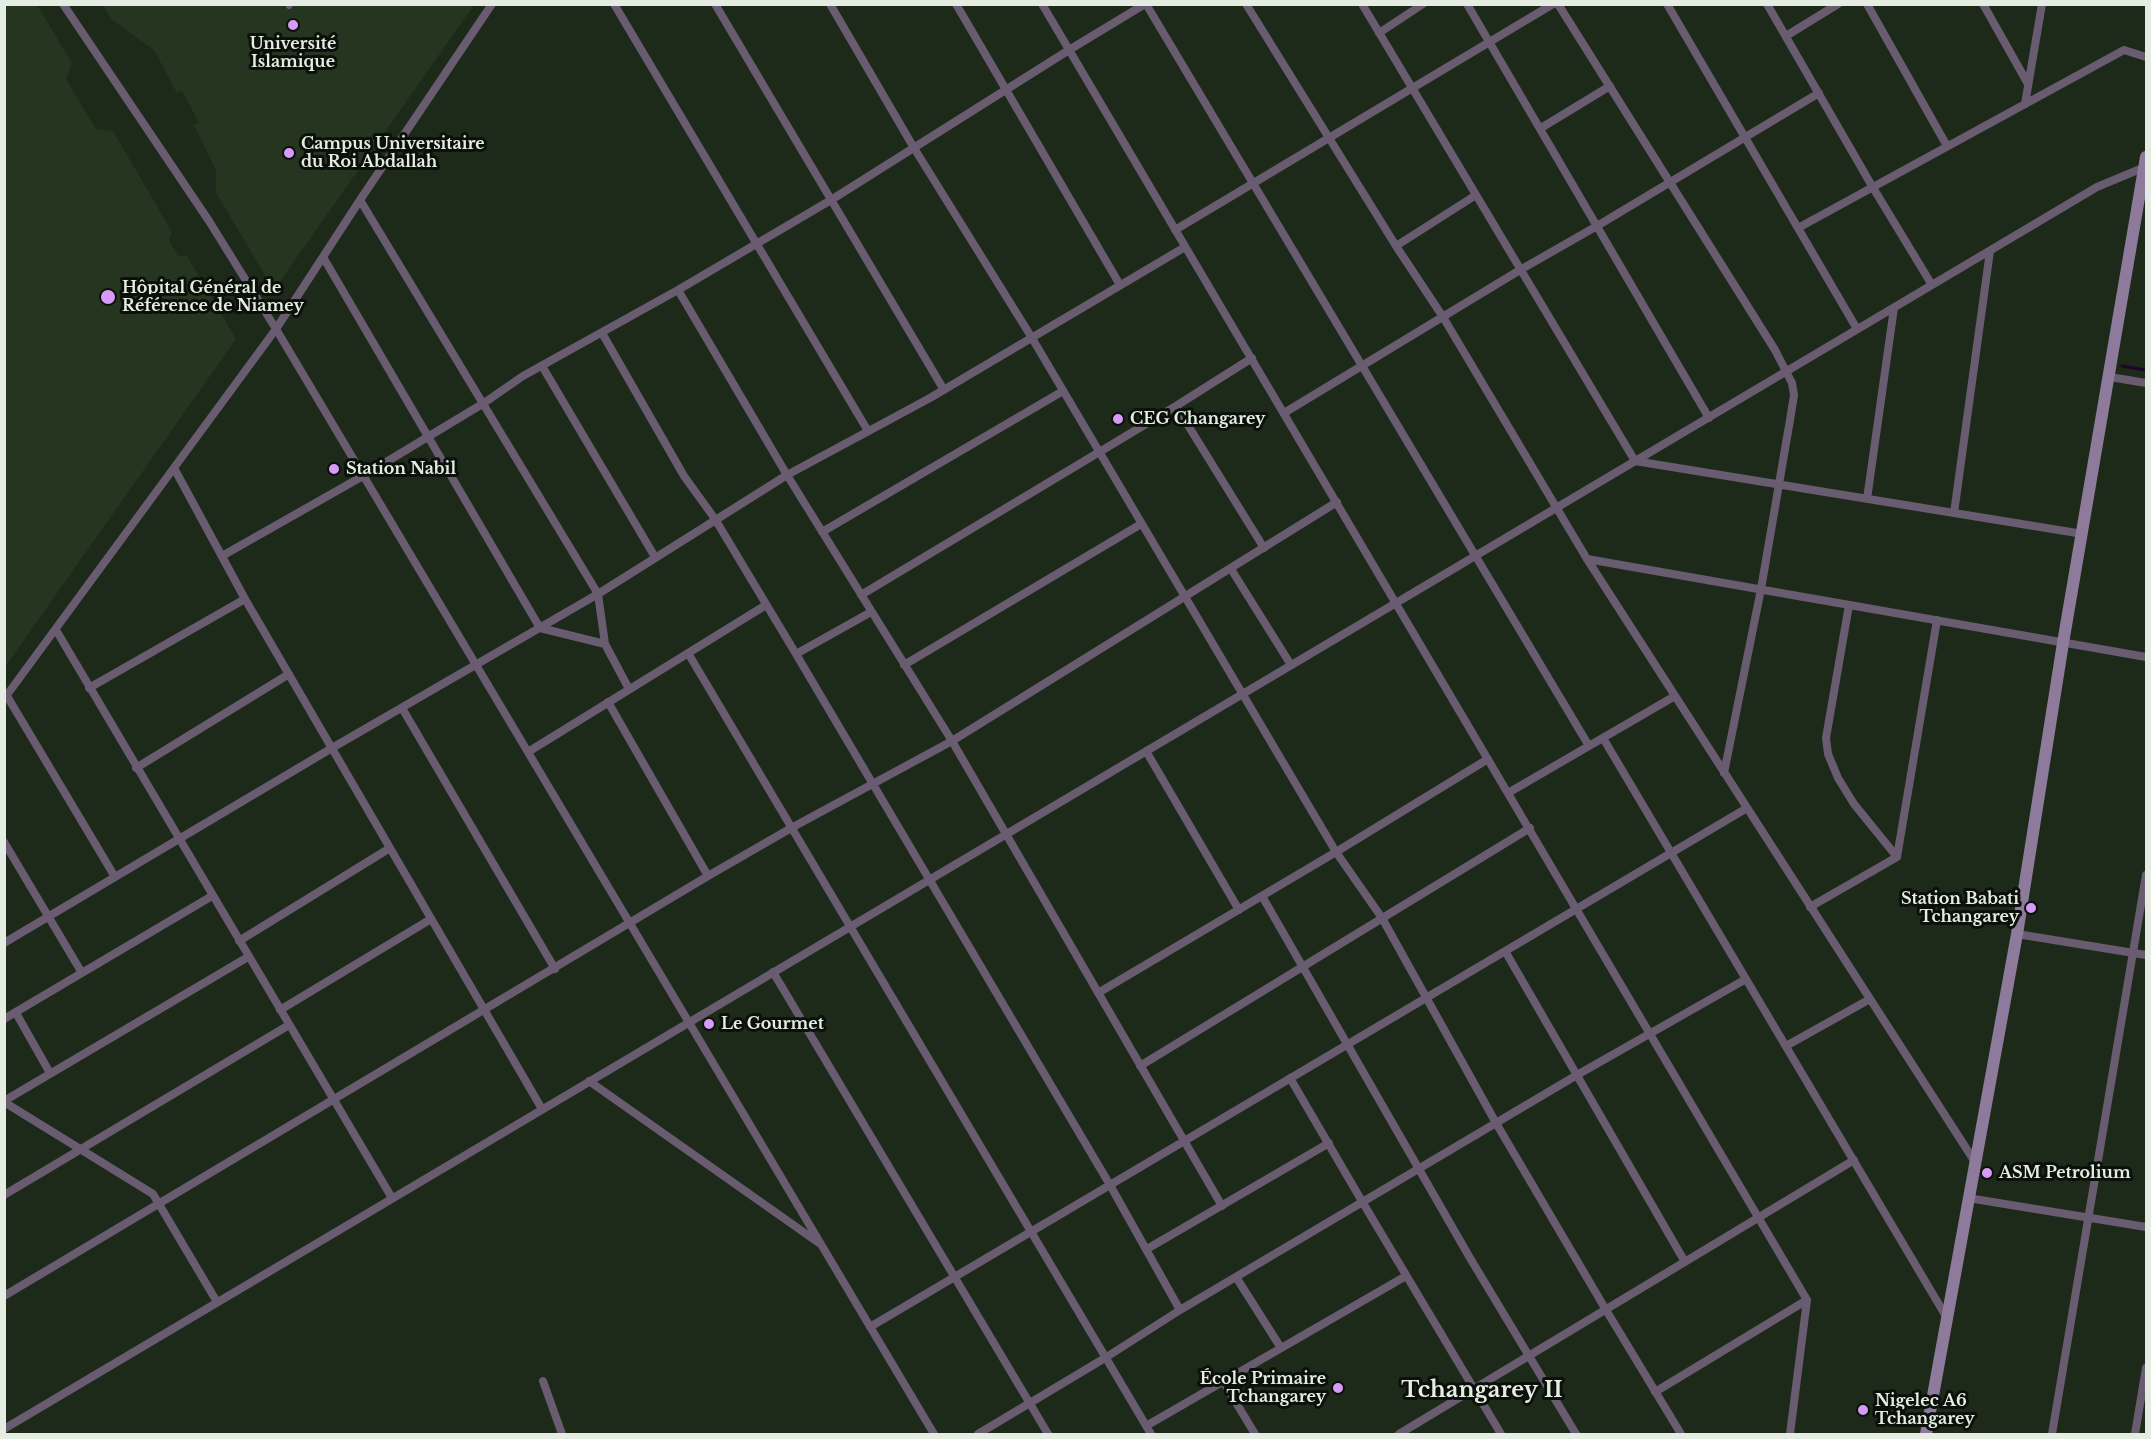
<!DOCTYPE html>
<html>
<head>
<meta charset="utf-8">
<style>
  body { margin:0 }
  #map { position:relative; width:2151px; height:1439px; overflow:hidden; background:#1d2a1a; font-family:"Libre Baskerville",serif }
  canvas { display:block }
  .frame { position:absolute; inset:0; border:6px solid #e5ede2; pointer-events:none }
</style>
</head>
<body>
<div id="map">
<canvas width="2151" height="1439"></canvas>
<div class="frame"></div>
</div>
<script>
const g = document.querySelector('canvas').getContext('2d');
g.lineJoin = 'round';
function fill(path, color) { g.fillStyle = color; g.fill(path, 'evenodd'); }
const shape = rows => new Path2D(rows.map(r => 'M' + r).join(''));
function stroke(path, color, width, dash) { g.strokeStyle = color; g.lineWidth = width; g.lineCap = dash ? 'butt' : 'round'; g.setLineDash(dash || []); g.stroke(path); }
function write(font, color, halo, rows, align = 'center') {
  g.font = font + ' "Libre Baskerville",serif'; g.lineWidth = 6; g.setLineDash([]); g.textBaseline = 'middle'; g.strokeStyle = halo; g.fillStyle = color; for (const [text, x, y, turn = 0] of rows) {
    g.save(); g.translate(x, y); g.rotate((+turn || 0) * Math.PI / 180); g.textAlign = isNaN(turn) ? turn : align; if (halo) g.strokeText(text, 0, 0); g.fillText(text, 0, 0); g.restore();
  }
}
fill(shape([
  [4,5,37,5,72,63,66,79,88,116,96,129,113,131,172,232,169,240,178,256,187,256,236,339,5,667],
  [103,5,474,5,274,290,216,193,216,170,194,125,199,123,182,90,177,93,154,50,112,20]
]), '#253520');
stroke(shape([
  [2122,366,2146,370]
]), '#1f042a', 3);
stroke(shape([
  [288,4,289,6,291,4]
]), '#695c70', 6);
stroke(shape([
  [63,4,209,221,276,329,934,1434],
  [614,4,868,431],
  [715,4,944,390],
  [830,4,914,148,1032,338,1336,852,1382,918,1496,1123,1606,1310,1681,1434],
  [956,4,1120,285],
  [1042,4,1807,1300,1790,1434],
  [1146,4,1589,746],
  [1246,4,1396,246,1443,317,1587,559,1975,1162],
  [1362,4,1635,461,2083,534],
  [1467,4,1709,418],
  [1558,4,1775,350,1792,383,1794,395,1790,420,1761,589,1724,773],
  [1667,4,1857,329],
  [1767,4,1872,186,1932,285],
  [1867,4,1947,146],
  [1983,4,2028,84],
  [1379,33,1423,4],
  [1786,36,1838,4],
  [2025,104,2042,4],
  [1541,128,1610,86],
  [360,200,598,594,605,644,629,689],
  [1798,228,2124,50,2146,57],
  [1175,230,1553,4],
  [1396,246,1476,195],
  [323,257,540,628,605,644],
  [678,290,787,475,952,741,1222,1206],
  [602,333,684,476,715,519,796,654,1110,1185,1180,1310],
  [542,366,655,557],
  [2110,377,2146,383],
  [1176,406,1264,548],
  [1284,413,1520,270,1597,226,1819,93],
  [174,468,245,599,542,1109],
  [1867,499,1894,308],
  [1954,513,1990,251],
  [822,532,1063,391],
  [222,556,363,476,484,403,523,376,678,290,831,200,1069,50,1145,4],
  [1587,559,2146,657],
  [1231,569,1291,665],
  [861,595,1176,406,1252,358],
  [1849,605,1826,738,1828,754,1838,778,1854,804,1897,857],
  [56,630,392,1198],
  [688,653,1151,1434],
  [796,654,871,612],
  [904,665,1141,524],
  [89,688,245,599],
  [7,696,115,877],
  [4,699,276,329,360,200,492,4],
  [608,702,708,876],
  [402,708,555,969],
  [1603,738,1947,1318],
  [1146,751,1239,910],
  [528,752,766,605],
  [136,768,289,674],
  [1508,793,1675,696],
  [4,842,82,973],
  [1262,896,1470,1258,1576,1434],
  [1810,907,1897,857,1937,620],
  [2017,934,2146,955],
  [239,941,390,848],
  [4,943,332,748,598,594,787,475,930,398,1185,247],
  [1505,951,1685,1262],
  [773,972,1048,1434],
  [1098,993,1336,852,1488,759],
  [280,1010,431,919],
  [16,1013,50,1073],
  [4,1019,212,896],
  [1786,1046,1870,999],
  [1140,1066,1530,828],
  [1290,1078,1363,1203,1501,1434],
  [589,1081,819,1243],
  [4,1101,248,957],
  [4,1102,153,1194,217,1302],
  [4,1195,289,1025],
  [1968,1198,2146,1227],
  [1147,1249,1329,1143],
  [1236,1277,1281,1348],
  [4,1296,708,876,793,827,952,741,1337,502],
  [870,1327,1747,808],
  [543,1381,562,1434],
  [1223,1381,1255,1434],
  [1655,1392,1807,1300],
  [1146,1426,1406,1276],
  [4,1429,2097,187,2145,167],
  [978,1434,1105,1358,1180,1310,1577,1075,1746,979],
  [1399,1434,1854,1160],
  [2052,1434,2146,875],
  [2135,1434,2146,1368]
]), '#695c70', 8);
stroke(shape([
  [1926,1434,2017,934,2063,643,2146,157]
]), '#8e7a9a', 12);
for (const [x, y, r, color] of [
  [293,25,6,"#d89af8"],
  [289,153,6,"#d89af8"],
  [108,297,8,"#d89af8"],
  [1118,419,6,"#d89af8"],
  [334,469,6,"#d89af8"],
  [2031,908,6,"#d89af8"],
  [709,1024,6,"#d89af8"],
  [1987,1173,6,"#d89af8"],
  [1338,1388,6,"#d89af8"],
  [1863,1410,6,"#d89af8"]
]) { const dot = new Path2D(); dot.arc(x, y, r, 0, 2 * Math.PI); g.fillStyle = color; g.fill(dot); stroke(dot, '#0b110a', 2); }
write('bold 16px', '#e5ede2', '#0b110a', [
  ["Université",293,44,"center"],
  ["Islamique",293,62,"center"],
  ["Campus Universitaire",301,144],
  ["du Roi Abdallah",301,162],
  ["Hôpital Général de",122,288],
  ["Référence de Niamey",122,306],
  ["CEG Changarey",1130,419],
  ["Station Nabil",346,469],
  ["Station Babati",2019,899,"right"],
  ["Tchangarey",2019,917,"right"],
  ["Le Gourmet",721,1024],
  ["ASM Petrolium",1999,1173],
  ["École Primaire",1326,1379,"right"],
  ["Tchangarey",1326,1397,"right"],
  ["Nigelec A6",1875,1401],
  ["Tchangarey",1875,1419]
], 'left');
write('bold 22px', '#e5ede2', '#0b110a', [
  ["Tchangarey II",1482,1391]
]);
</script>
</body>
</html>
